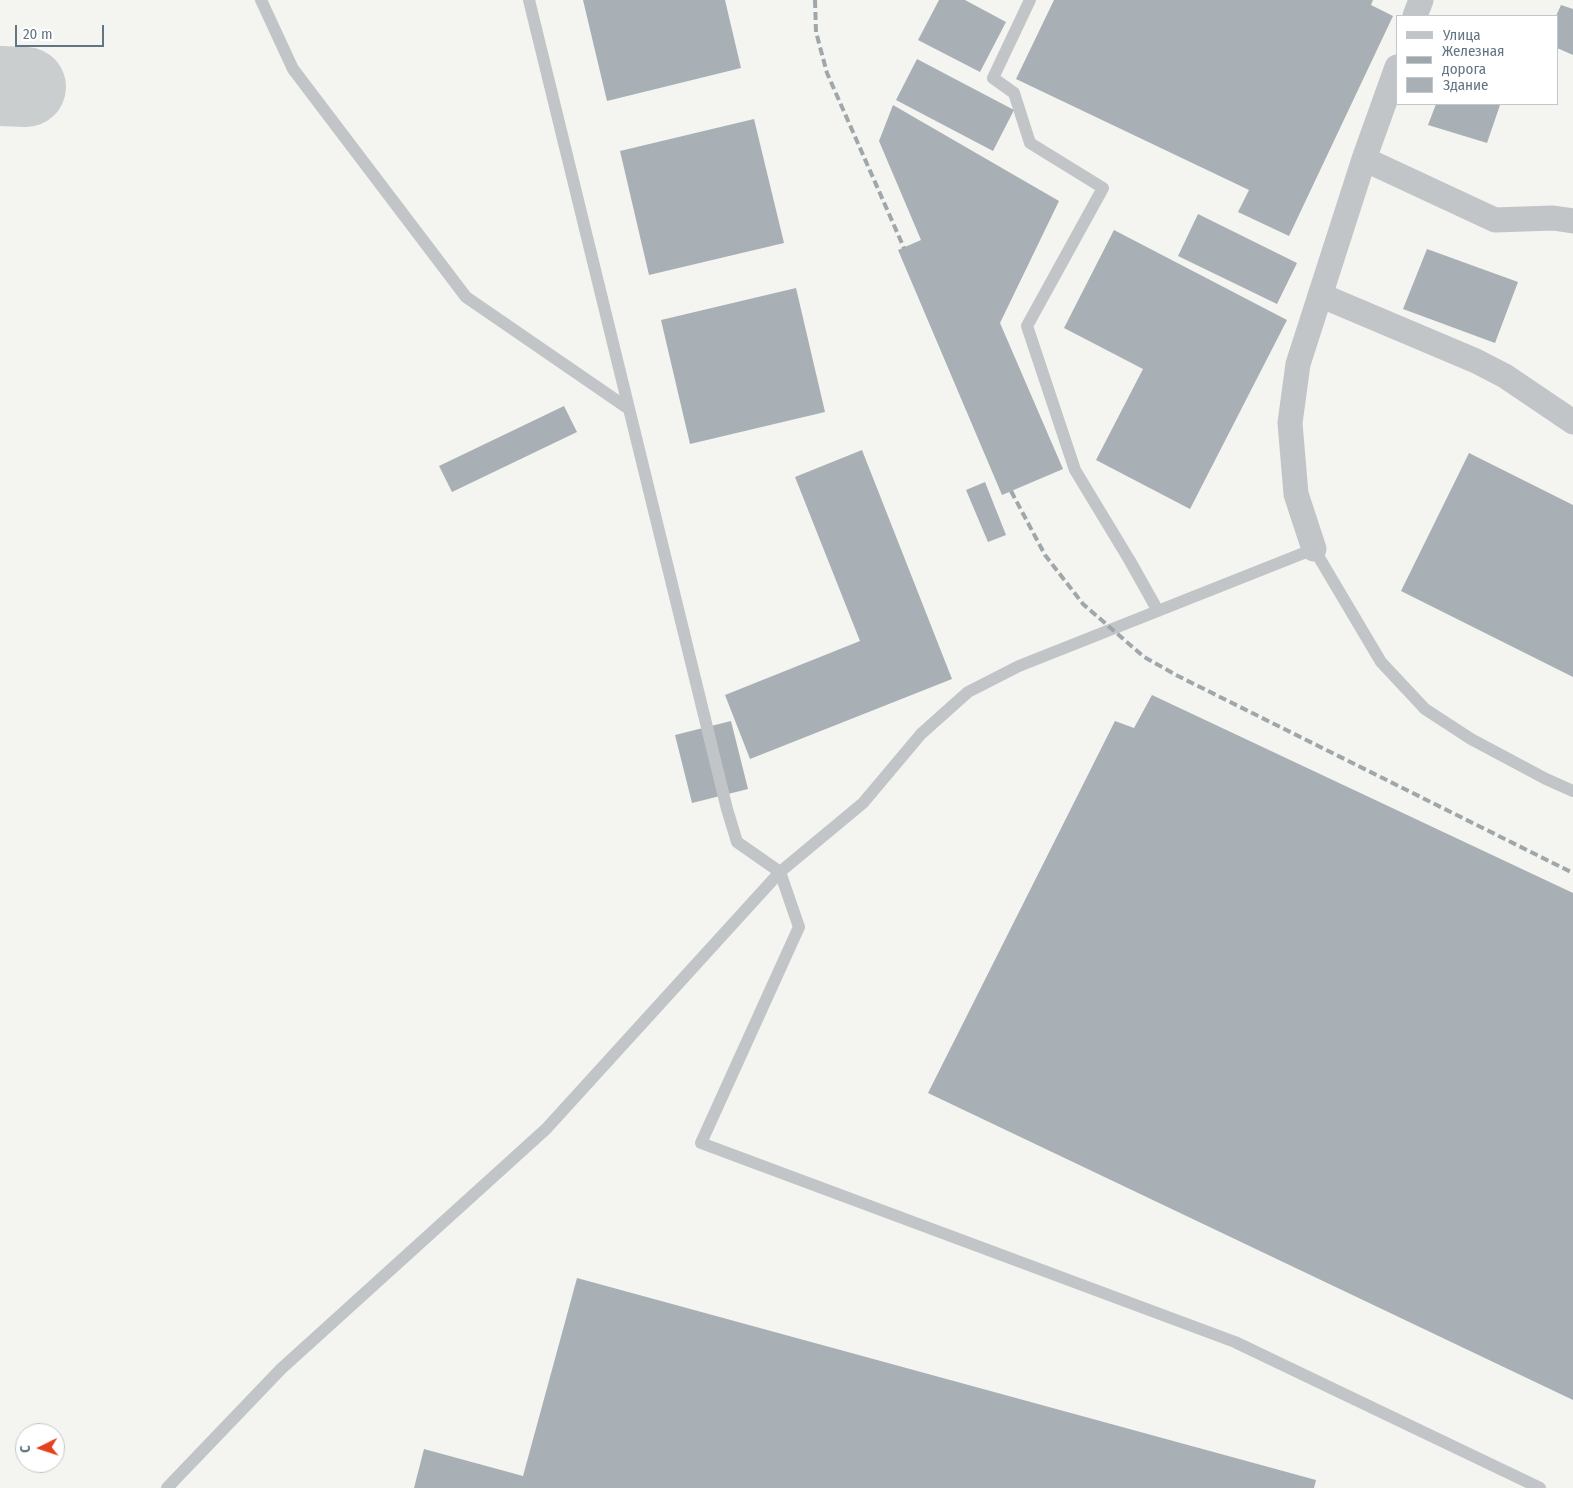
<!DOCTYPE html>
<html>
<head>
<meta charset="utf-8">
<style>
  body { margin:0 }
  #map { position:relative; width:1573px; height:1488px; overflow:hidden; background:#f4f4f0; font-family:"Fira Sans Condensed",sans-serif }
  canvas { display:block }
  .legend { position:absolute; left:1396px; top:15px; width:162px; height:90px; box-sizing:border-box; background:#fff; border:1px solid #c0c8cd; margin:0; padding:6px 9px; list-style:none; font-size:15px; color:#627581 }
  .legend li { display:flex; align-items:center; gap:10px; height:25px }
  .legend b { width:25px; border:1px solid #c0c8cd }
  .north { position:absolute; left:15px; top:1423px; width:50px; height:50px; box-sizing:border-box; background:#fff; border:1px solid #c0c8cd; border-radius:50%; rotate:266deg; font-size:14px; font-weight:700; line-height:20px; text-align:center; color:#627581 }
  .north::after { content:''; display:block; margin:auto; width:18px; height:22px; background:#e4421f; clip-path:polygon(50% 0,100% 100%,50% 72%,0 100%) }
  .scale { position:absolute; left:15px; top:25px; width:89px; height:22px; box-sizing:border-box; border:2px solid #627581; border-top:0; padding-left:6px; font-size:15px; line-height:18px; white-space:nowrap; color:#627581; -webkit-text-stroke:4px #fff; paint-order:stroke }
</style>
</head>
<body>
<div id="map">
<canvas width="1573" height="1488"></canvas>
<ul class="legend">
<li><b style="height:6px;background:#c1c5c8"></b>Улица</li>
<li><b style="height:6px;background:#9fa7ab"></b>Железная дорога</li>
<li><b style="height:14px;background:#a8b0b5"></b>Здание</li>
</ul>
<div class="north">С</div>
<div class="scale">20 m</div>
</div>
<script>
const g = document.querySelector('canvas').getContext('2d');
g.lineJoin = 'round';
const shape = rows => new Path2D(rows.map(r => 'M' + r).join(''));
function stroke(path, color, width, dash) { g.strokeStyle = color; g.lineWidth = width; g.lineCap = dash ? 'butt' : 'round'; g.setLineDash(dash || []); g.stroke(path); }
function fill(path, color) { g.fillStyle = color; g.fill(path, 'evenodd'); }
stroke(shape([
  [0,86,26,87]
]), '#cacece', 80);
fill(shape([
  [583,0,725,0,741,68,607,101],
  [939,0,965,0,1006,22,980,72,918,40],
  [1054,0,1373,0,1371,5,1393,16,1289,236,1238,212,1249,190,1016,79],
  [1561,5,1573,9,1573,55,1557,48,1556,16],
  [917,59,1014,110,993,151,896,100],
  [1436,104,1500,105,1487,143,1428,125],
  [893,105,1059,201,1000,323,1063,469,1002,495,898,250,921,240,879,141],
  [754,119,784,243,649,275,620,151],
  [1198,214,1297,263,1277,304,1178,256],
  [1114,230,1287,320,1190,509,1096,460,1143,369,1064,328],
  [1427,249,1518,282,1495,343,1403,309],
  [796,288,825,412,690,444,661,320],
  [564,406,577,432,452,492,439,466],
  [862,450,952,679,750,759,725,695,860,641,795,477],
  [1469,453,1573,505,1573,677,1401,591],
  [985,482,1006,535,988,542,966,490],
  [1152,695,1573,893,1573,1400,928,1093,1115,721,1134,728],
  [731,721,748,789,692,803,675,735],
  [577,1278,1316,1480,1314,1488,414,1488,424,1449,523,1476]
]), '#a8b0b5');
stroke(shape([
  [261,0,293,69,466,297,629,409],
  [1030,0,993,78,1014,93,1030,143,1103,188,1027,326,1075,470,1130,561,1158,611],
  [167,1488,281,1369,546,1129,780,872,737,842,727,809,529,0],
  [1540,1488,1235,1342,701,1143,799,927,780,872,863,803,921,734,968,692,1019,666,1314,549,1381,662,1425,709,1471,739,1546,779,1573,791]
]), '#c1c5c8', 12);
stroke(shape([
  [1415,16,1421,0],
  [1364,159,1495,220,1553,218,1573,221],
  [1320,295,1476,361,1505,376,1573,422],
  [1314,549,1296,494,1290,423,1298,364,1364,159,1397,67]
]), '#c1c5c8', 25);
stroke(shape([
  [815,0,816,32,827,73,904,248],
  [1011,491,1045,555,1083,604,1144,657,1178,676,1573,873]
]), '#9fa7ab', 4, [8, 4]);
</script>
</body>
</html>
